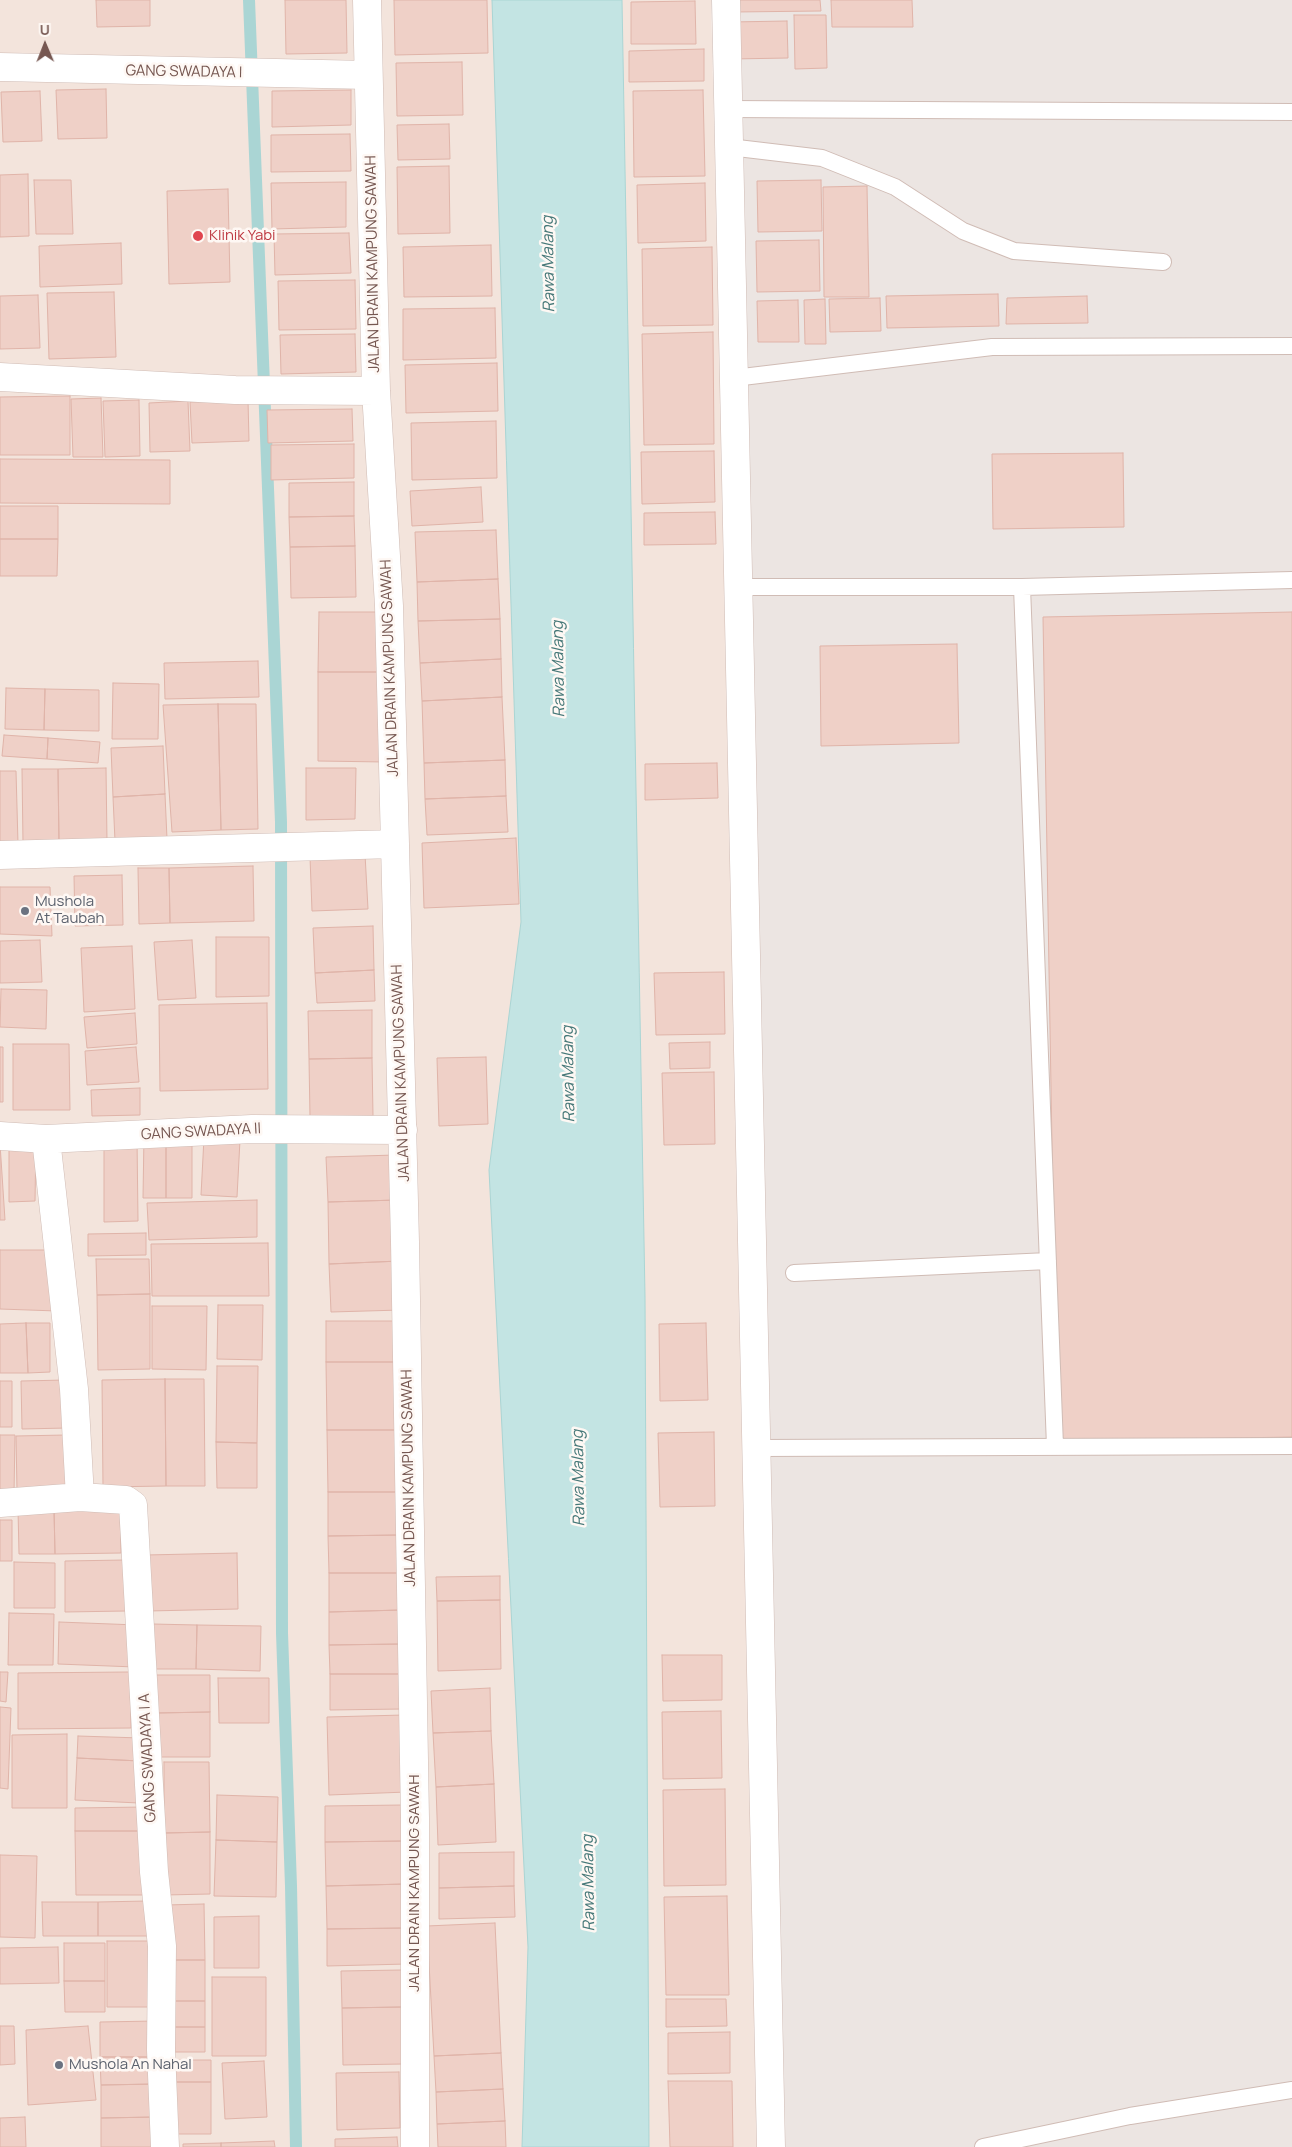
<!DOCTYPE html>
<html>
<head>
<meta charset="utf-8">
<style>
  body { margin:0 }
  #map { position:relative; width:1292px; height:2147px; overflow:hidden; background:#fbf3ed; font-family:Manrope,sans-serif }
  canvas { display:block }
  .north { position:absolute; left:20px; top:20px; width:50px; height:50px; -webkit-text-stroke:4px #fef8f4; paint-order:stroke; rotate:359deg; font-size:14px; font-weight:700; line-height:20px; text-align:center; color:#765751 }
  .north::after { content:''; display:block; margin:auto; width:18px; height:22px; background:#765751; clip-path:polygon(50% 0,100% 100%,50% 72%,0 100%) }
</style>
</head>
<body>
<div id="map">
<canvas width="1292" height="2147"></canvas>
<div class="north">U</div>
</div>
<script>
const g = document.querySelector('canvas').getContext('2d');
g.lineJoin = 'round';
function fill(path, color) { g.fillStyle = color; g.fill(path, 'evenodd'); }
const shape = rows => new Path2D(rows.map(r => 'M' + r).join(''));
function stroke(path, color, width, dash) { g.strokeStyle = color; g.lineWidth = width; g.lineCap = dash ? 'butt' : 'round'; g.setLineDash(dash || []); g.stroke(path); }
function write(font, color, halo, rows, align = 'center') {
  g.font = font + ' Manrope,sans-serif'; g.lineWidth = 5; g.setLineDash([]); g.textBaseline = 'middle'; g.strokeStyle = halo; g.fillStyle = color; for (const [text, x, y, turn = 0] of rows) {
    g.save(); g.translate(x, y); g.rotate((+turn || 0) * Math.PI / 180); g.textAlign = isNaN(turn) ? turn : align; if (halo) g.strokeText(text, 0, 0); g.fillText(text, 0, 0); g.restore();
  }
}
fill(shape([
  [0,0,711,0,765,2147,0,2147]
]), '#f3e4dc');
fill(shape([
  [711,0,1292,0,1292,2147,765,2147]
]), '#ece5e2');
const water = shape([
  [492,0,622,0,645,1297,649,2147,522,2147,528,1947,489,1170,521,922,492,0]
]);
fill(water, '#c3e4e3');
stroke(water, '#aad5d4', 1);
stroke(shape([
  [249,0,281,822,282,1633,291,1886,296,2147]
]), '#aad5d4', 12);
const building = shape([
  [96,0,150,0,150,26,97,27,96,0],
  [285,0,346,0,347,53,286,54,285,0],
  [394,0,487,0,488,53,395,55,394,0],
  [733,0,820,0,821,11,734,12,733,0],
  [831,0,912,0,913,27,832,27,831,0],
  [695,1,696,44,631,44,631,2,695,1],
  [794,15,826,15,827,68,795,69,794,15],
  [787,21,788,58,732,59,731,22,787,21],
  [704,49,704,81,629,82,629,51,704,49],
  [462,62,463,115,397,116,396,63,462,62],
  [106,89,107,138,58,139,56,90,106,89],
  [351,90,351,125,272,127,272,91,351,90],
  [703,90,705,176,634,177,633,91,703,90],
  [40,91,42,141,3,142,1,92,40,91],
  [449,124,450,159,398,160,397,125,449,124],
  [350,134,351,171,271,172,271,135,350,134],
  [449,166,450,233,398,234,397,167,449,166],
  [28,174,29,236,0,237,0,175,28,174],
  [34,180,71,180,73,234,36,234,34,180],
  [821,180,822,231,758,232,757,181,821,180],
  [346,182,346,227,272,229,271,183,346,182],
  [705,183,706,241,638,243,637,185,705,183],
  [867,186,869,297,824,297,823,187,867,186],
  [228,189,230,282,169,284,167,191,228,189],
  [349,233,351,273,275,275,274,234,349,233],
  [819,240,820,291,757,292,756,241,819,240],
  [121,243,122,284,40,287,39,246,121,243],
  [491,245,492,296,404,297,403,247,491,245],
  [712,247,713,325,643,326,642,249,712,247],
  [355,280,356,329,279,330,278,281,355,280],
  [114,292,116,357,49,359,47,293,114,292],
  [998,294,999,326,887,328,886,296,998,294],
  [38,295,40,348,0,349,0,296,38,295],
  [1087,296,1088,323,1006,324,1007,298,1087,296],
  [880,298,881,331,830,332,829,299,880,298],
  [825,299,826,344,805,344,804,300,825,299],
  [798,300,799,342,758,342,757,301,798,300],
  [495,308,496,358,403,360,403,309,495,308],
  [713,332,714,444,644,445,642,334,713,332],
  [355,334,356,372,281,374,280,335,355,334],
  [497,363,498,411,406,413,405,365,497,363],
  [70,396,70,455,0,455,0,397,70,396],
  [101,398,103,457,73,457,71,399,101,398],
  [139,400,140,456,105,457,103,401,139,400],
  [248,400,249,441,192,443,190,402,248,400],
  [188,401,190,451,150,452,149,403,188,401],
  [352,409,353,441,268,443,267,410,352,409],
  [496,421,497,478,412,480,411,423,496,421],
  [354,444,354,478,271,480,271,445,354,444],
  [714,451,715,502,642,504,641,452,714,451],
  [1123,453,1124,527,993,529,992,454,1123,453],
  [0,459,170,460,170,504,0,503,0,459],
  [354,482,354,516,289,517,289,483,354,482],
  [481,487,483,522,412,526,410,491,481,487],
  [0,506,58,506,58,539,0,539,0,506],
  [715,512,716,544,644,545,644,513,715,512],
  [354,516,355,546,290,547,289,517,354,516],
  [496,530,498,579,417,582,415,532,496,530],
  [0,539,58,539,57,576,0,576,0,539],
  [355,546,356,597,291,598,290,547,355,546],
  [498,579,500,619,418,621,417,582,498,579],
  [319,612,385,612,385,672,318,672,319,612],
  [1292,612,1292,1437,1057,1441,1043,617,1292,612],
  [500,619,501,659,420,663,418,621,500,619],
  [957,644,959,743,821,746,820,646,957,644],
  [501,659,502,697,422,701,420,663,501,659],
  [258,661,259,697,165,699,164,663,258,661],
  [318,672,385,672,385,762,318,761,318,672],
  [113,683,159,684,158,739,112,739,113,683],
  [6,688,45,689,44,730,5,729,6,688],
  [45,689,99,690,99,731,44,730,45,689],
  [502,697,505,760,424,763,422,701,502,697],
  [218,704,256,704,258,829,221,830,218,704],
  [218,704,221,830,172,832,163,705,218,704],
  [4,735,48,738,47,759,2,756,4,735],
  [48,738,100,742,98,763,47,759,48,738],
  [163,746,165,794,113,797,111,748,163,746],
  [505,760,506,796,425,799,424,763,505,760],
  [717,763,718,798,645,800,645,764,717,763],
  [106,768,107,842,59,843,58,769,106,768],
  [306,768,356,768,355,819,306,820,306,768],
  [22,769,58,769,59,843,23,843,22,769],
  [0,771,16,771,18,844,0,845,0,771],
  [165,794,167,839,115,841,113,797,165,794],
  [506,796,508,832,427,835,425,799,506,796],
  [516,838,519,904,424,908,422,843,516,838],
  [365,854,368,909,312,911,310,857,365,854],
  [253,866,254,921,170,923,169,868,253,866],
  [138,868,169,868,170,923,139,924,138,868],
  [122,875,123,925,75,926,74,876,122,875],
  [0,887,50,887,52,936,0,934,0,887],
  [373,926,374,970,315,973,313,928,373,926],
  [216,937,269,937,269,996,216,997,216,937],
  [40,940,42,982,0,983,0,941,40,940],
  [192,940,196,998,158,1000,154,942,192,940],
  [132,946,135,1009,84,1012,81,948,132,946],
  [374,970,375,1001,317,1003,315,973,374,970],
  [724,972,725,1034,656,1035,654,973,724,972],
  [1,989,47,990,46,1029,0,1027,1,989],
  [267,1003,268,1089,160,1091,159,1005,267,1003],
  [372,1010,372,1058,309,1059,308,1011,372,1010],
  [135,1013,137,1044,87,1048,84,1017,135,1013],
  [710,1042,710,1068,670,1069,669,1043,710,1042],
  [13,1044,69,1044,70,1110,13,1110,13,1044],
  [0,1047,3,1047,3,1102,0,1102,0,1047],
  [136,1047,139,1082,87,1085,85,1051,136,1047],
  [486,1057,488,1124,439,1126,437,1058,486,1057],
  [372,1058,373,1116,310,1117,309,1059,372,1058],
  [714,1072,715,1144,664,1145,662,1073,714,1072],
  [140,1088,140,1115,92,1116,91,1090,140,1088],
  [144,1135,166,1135,166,1198,143,1198,144,1135],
  [166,1135,192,1135,192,1198,166,1198,166,1135],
  [104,1138,137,1138,138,1221,104,1222,104,1138],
  [204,1138,240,1140,237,1197,201,1195,204,1138],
  [9,1142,36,1143,35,1201,9,1202,9,1142],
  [0,1144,5,1220,0,1220,0,1144],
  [396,1155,398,1200,328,1202,326,1157,396,1155],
  [257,1200,257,1237,149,1240,147,1203,257,1200],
  [398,1200,400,1261,329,1264,328,1202,398,1200],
  [146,1233,146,1255,88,1256,88,1234,146,1233],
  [268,1243,269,1296,152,1296,151,1244,268,1243],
  [0,1250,53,1250,57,1311,0,1309,0,1250],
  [96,1259,149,1259,150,1294,97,1295,96,1259],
  [400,1261,401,1310,331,1312,329,1264,400,1261],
  [150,1294,150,1369,98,1370,97,1295,150,1294],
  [218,1305,263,1305,262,1360,217,1359,218,1305],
  [152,1306,207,1306,206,1370,152,1369,152,1306],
  [326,1321,398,1321,399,1362,326,1362,326,1321],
  [26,1323,50,1323,50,1372,28,1373,26,1323],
  [26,1323,28,1373,0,1373,0,1324,26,1323],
  [706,1323,708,1400,660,1401,659,1324,706,1323],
  [326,1362,399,1362,399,1430,327,1430,326,1362],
  [217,1366,258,1366,257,1443,216,1442,217,1366],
  [165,1379,204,1379,205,1486,166,1486,165,1379],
  [165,1379,166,1486,103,1487,102,1380,165,1379],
  [66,1380,67,1428,22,1429,21,1381,66,1380],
  [0,1381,12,1381,12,1427,0,1427,0,1381],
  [327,1430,399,1430,400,1492,328,1492,327,1430],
  [714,1432,715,1506,660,1507,658,1433,714,1432],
  [0,1435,15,1435,14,1494,0,1494,0,1435],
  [66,1435,67,1491,17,1491,16,1436,66,1435],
  [216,1442,257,1443,257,1488,217,1488,216,1442],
  [328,1492,400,1492,400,1535,328,1536,328,1492],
  [120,1507,121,1553,55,1554,54,1509,120,1507],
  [18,1509,54,1509,55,1554,19,1554,18,1509],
  [0,1520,12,1520,12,1561,0,1561,0,1520],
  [400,1535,401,1573,329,1573,328,1536,400,1535],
  [237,1553,238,1609,148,1611,146,1555,237,1553],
  [125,1560,126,1611,65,1612,65,1561,125,1560],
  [14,1562,55,1563,55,1608,14,1608,14,1562],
  [329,1573,401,1573,401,1610,329,1612,329,1573],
  [500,1576,500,1600,437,1601,436,1577,500,1576],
  [500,1600,501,1669,438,1671,437,1601,500,1600],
  [401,1610,402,1644,329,1645,329,1612,401,1610],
  [9,1613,54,1614,53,1665,8,1665,9,1613],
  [59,1622,137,1625,135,1667,58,1664,59,1622],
  [152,1624,197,1625,196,1669,151,1669,152,1624],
  [197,1625,261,1626,260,1671,196,1669,197,1625],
  [402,1644,402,1674,330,1674,329,1645,402,1644],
  [662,1655,722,1655,722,1700,663,1701,662,1655],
  [0,1672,8,1672,6,1702,0,1701,0,1672],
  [130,1672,131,1728,18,1729,18,1673,130,1672],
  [330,1674,402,1674,402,1709,330,1710,330,1674],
  [156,1675,210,1675,210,1712,156,1713,156,1675],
  [218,1678,269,1678,269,1723,219,1723,218,1678],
  [490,1688,491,1731,433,1733,431,1691,490,1688],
  [0,1707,11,1708,8,1789,0,1788,0,1707],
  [721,1711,722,1778,663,1779,662,1712,721,1711],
  [210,1712,210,1757,156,1757,156,1713,210,1712],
  [404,1715,407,1792,329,1795,327,1717,404,1715],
  [491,1731,494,1784,436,1787,433,1733,491,1731],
  [67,1734,67,1808,12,1808,12,1735,67,1734],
  [78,1736,141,1738,140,1761,77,1758,78,1736],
  [77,1758,140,1761,139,1803,75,1800,77,1758],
  [164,1762,209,1762,210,1832,164,1833,164,1762],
  [494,1784,496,1842,438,1845,436,1787,494,1784],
  [725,1789,726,1885,664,1886,663,1790,725,1789],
  [217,1795,278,1797,277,1842,216,1840,217,1795],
  [404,1805,405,1841,325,1842,325,1806,404,1805],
  [145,1807,146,1831,75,1831,75,1808,145,1807],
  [75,1831,146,1831,145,1895,76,1895,75,1831],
  [210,1832,210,1894,165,1895,164,1833,210,1832],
  [216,1840,277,1842,276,1897,214,1896,216,1840],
  [405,1841,406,1884,326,1886,325,1842,405,1841],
  [514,1852,514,1886,439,1888,439,1853,514,1852],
  [0,1855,37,1856,35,1938,0,1937,0,1855],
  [406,1884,406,1928,327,1929,326,1886,406,1884],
  [514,1886,515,1917,439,1919,439,1888,514,1886],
  [727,1896,729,1995,666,1995,664,1897,727,1896],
  [147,1901,147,1936,98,1936,98,1902,147,1901],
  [42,1902,98,1902,98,1936,43,1936,42,1902],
  [204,1904,205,1960,166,1960,166,1905,204,1904],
  [259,1916,259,1968,214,1968,214,1917,259,1916],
  [495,1923,501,2053,434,2056,427,1926,495,1923],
  [406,1928,407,1964,327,1966,327,1929,406,1928],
  [107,1941,156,1941,155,2007,107,2007,107,1941],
  [64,1943,105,1943,105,1981,64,1981,64,1943],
  [58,1947,59,1983,0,1984,0,1948,58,1947],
  [166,1960,205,1960,205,2001,166,2001,166,1960],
  [402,1970,402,2007,342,2008,341,1971,402,1970],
  [212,1977,266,1977,266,2056,212,2056,212,1977],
  [64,1981,105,1981,105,2012,65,2012,64,1981],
  [666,1999,726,1999,727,2026,666,2027,666,1999],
  [166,2001,205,2001,205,2027,167,2027,166,2001],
  [402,2007,403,2064,343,2065,342,2008,402,2007],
  [155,2021,156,2057,100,2057,100,2022,155,2021],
  [0,2026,14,2026,15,2064,0,2065,0,2026],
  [88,2026,96,2100,28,2105,26,2030,88,2026],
  [167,2027,205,2027,205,2052,166,2052,167,2027],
  [730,2032,730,2073,668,2074,668,2033,730,2032],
  [501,2053,503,2089,436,2092,434,2056,501,2053],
  [100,2057,156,2057,156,2084,101,2085,100,2057],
  [172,2060,211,2060,211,2082,172,2082,172,2060],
  [264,2061,267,2117,225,2119,222,2063,264,2061],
  [399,2072,400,2128,337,2130,336,2073,399,2072],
  [668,2081,732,2081,733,2147,670,2147,668,2081],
  [172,2082,211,2082,211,2134,172,2134,172,2082],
  [156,2084,156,2117,101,2118,101,2085,156,2084],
  [503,2089,505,2121,437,2124,436,2092,503,2089],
  [25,2117,26,2147,0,2147,0,2118,25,2117],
  [156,2117,156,2147,101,2147,101,2118,156,2117],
  [505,2121,506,2147,438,2147,437,2124,505,2121],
  [397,2137,398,2147,335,2147,335,2139,397,2137],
  [274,2141,275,2147,221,2147,221,2143,274,2141],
  [221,2143,221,2147,183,2147,183,2144,221,2143]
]);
fill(building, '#efd0c7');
stroke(building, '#e0b4a9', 1);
const service = shape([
  [728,109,1292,112],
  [729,147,822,158,895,187,963,231,1014,251,1163,262],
  [734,378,992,347,1292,346],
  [738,587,1022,587,1292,580],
  [1022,587,1055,1446],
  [794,1273,1048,1261],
  [757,1448,1292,1446],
  [983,2147,1130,2116,1292,2090]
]);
const minor = shape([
  [367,0,376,391,389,606,405,1242,415,1818,415,2147],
  [726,0,771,2147],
  [0,67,368,75],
  [0,377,235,390,376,391],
  [0,855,395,844],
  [0,1136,46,1139,252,1129,403,1130],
  [46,1139,74,1389,80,1497],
  [0,1503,80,1497,126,1500,133,1505,154,1872,162,1946,161,2050,165,2147]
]);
stroke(service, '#d0bcb5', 18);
stroke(minor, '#d0bcb5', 29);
stroke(service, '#fff', 16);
stroke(minor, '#fff', 28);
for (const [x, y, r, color] of [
  [198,236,6,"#e0444e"],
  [25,911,5,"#6b7280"],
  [59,2065,5,"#6b7280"]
]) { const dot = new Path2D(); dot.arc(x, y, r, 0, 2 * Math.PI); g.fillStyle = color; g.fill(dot); stroke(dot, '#fef8f4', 2); }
write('15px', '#765751', '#fef8f4', [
  ["GANG SWADAYA I",184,72,1],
  ["JALAN DRAIN KAMPUNG SAWAH",373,264,-91],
  ["JALAN DRAIN KAMPUNG SAWAH",390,668,-92],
  ["JALAN DRAIN KAMPUNG SAWAH",401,1073,-92],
  ["GANG SWADAYA II",201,1132,-3],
  ["JALAN DRAIN KAMPUNG SAWAH",409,1478,-91],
  ["GANG SWADAYA I A",148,1758,-93],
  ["JALAN DRAIN KAMPUNG SAWAH",415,1883,-90]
]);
write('15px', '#be3a42', '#fef8f4', [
  ["Klinik Yabi",209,236]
], 'left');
write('15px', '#5b616d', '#fef8f4', [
  ["Mushola",35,902],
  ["At Taubah",35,919],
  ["Mushola An Nahal",69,2065]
], 'left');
write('italic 16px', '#467878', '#fef8f4', [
  ["Rawa Malang",549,264,-91],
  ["Rawa Malang",559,669,-91],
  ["Rawa Malang",569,1074,-91],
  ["Rawa Malang",579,1478,-91],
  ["Rawa Malang",589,1883,-91]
]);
</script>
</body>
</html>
